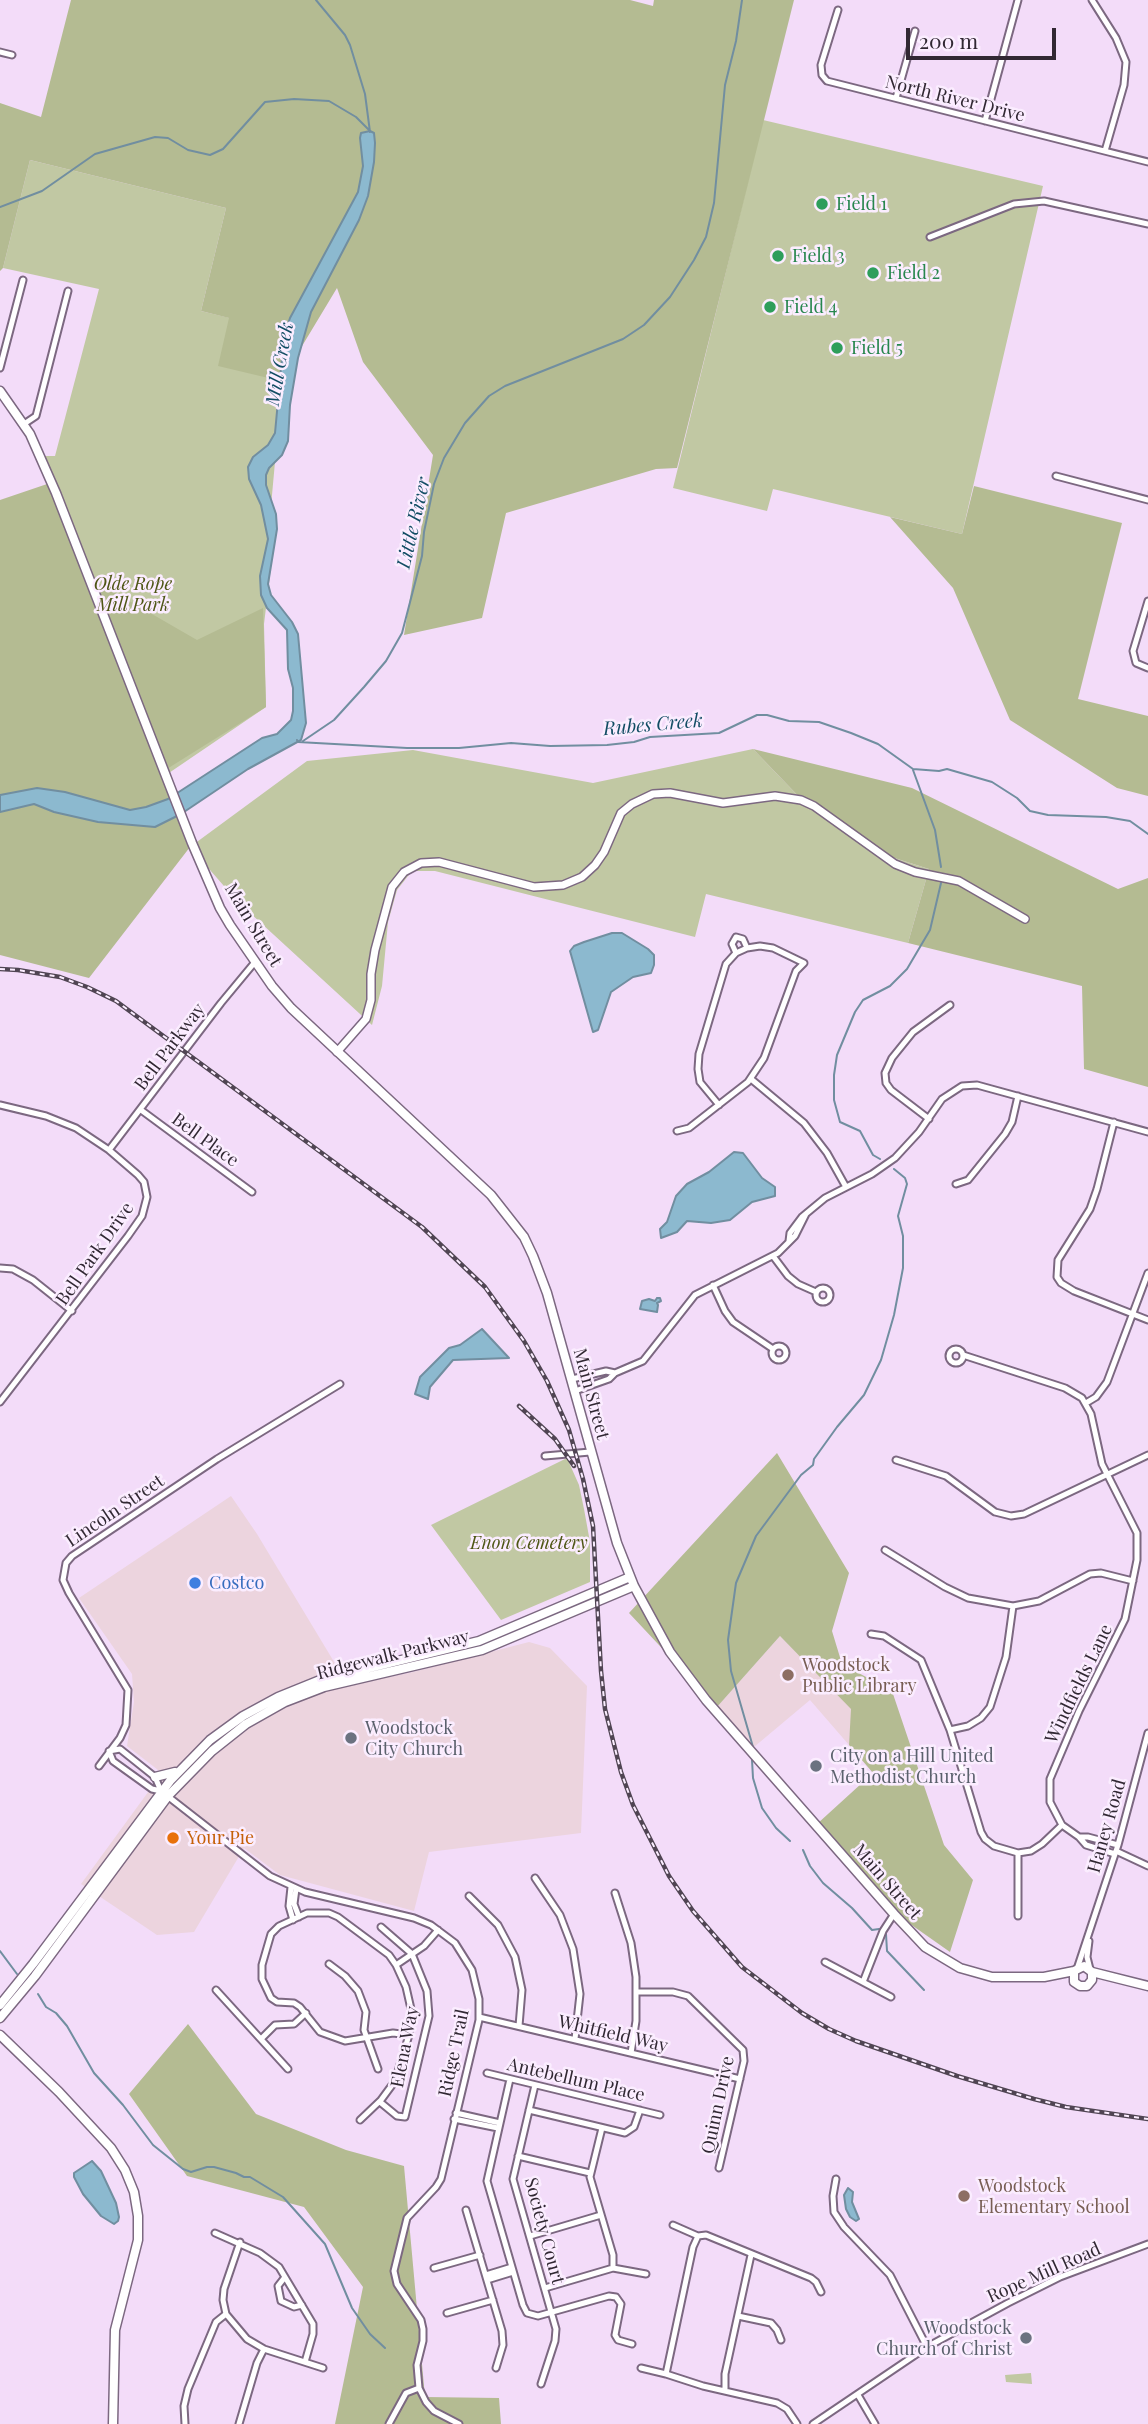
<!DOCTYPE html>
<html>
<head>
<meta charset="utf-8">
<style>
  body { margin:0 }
  #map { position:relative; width:1148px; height:2424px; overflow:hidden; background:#f3dcf9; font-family:"Playfair Display",serif }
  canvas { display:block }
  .scale { position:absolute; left:906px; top:28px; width:150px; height:32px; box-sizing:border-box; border:4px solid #312833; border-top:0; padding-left:9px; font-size:21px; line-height:24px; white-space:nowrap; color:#312833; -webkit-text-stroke:5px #fbedff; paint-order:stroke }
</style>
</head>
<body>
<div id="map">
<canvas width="1148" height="2424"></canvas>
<div class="scale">200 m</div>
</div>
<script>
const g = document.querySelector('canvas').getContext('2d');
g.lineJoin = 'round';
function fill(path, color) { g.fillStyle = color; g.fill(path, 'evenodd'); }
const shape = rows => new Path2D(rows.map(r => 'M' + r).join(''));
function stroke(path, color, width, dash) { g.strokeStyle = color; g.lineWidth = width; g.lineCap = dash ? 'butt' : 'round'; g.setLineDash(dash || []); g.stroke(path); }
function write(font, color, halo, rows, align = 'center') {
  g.font = font + ' "Playfair Display",serif'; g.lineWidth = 5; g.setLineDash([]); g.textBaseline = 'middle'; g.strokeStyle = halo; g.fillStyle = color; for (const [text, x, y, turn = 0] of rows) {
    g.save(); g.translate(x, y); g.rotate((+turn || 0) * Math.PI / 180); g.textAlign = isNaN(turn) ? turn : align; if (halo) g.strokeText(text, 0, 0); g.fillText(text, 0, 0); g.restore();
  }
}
fill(shape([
  [231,1496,257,1534,348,1685,409,1673,529,1642,550,1648,587,1686,581,1833,429,1852,414,1911,280,1875,244,1848,194,1932,157,1935,81,1884,162,1773,127,1746,134,1702,132,1674,79,1598],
  [780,1636,852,1709,849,1745,810,1700,754,1747,717,1707]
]), '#ecd4de');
fill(shape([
  [763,120,1043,186,962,534,773,489,767,511,673,488],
  [30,160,226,208,201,311,230,318,282,381,288,441,276,451,271,506,277,518,264,624,266,707,163,777,45,494,50,475,42,456,55,456,99,289,3,268],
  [753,749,804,802,885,855,929,869,908,943,706,894,695,937,435,871,412,871,397,890,388,922,382,986,372,1025,237,901,190,847,307,761,413,750,593,783],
  [567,1458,579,1485,584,1509,590,1542,590,1582,501,1620,431,1525],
  [1031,2373,1032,2384,1006,2382,1005,2375]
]), '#c1c8a3');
fill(shape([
  [71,0,630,0,653,6,654,0,794,0,677,468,656,469,506,513,482,618,404,635,433,455,363,362,337,288,281,381,218,366,229,318,201,311,226,208,30,160,3,268,0,271,0,103,41,117],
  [53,482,93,580,197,640,263,608,266,707,162,772,190,847,89,978,0,955,0,500],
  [974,486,1122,523,1078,699,1148,716,1148,796,1117,788,1010,720,953,588,890,517,962,534],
  [753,749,912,788,1118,889,1148,878,1148,1087,1084,1069,1082,986,908,943,929,869,885,855,804,802],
  [777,1453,849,1573,832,1631,842,1664,892,1691,944,1845,973,1880,950,1952,896,1914,817,1824,873,1773,849,1745,851,1709,780,1636,717,1707,629,1613],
  [188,2024,256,2114,346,2150,404,2166,425,2397,499,2398,501,2424,335,2424,363,2287,304,2207,187,2176,129,2094]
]), '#b4bb92');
const water = shape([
  [370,131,374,133,375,143,374,162,368,196,359,220,311,312,298,358,290,405,288,441,282,455,269,468,266,475,266,485,276,514,277,529,268,584,271,595,292,622,298,634,306,723,301,740,248,769,181,814,155,827,98,822,54,812,34,804,0,812,0,795,37,788,65,792,130,810,146,807,168,799,262,738,277,734,291,720,293,711,293,688,288,669,287,630,267,608,261,595,260,576,268,539,261,505,249,479,248,467,253,457,268,445,275,433,284,336,290,318,358,192,363,166,360,138,361,133,370,131],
  [612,933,622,933,648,949,654,955,654,965,651,973,633,977,611,992,598,1030,593,1032,570,951,574,946,584,942,612,933],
  [734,1152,743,1153,762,1178,775,1187,775,1196,752,1202,730,1220,711,1223,687,1221,677,1232,661,1238,660,1229,667,1222,676,1196,687,1184,709,1172,734,1152],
  [657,1298,660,1298,661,1301,657,1303,658,1305,657,1312,640,1309,642,1301,649,1299,655,1301,657,1298],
  [482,1329,509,1358,453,1360,430,1387,428,1399,415,1394,420,1377,449,1348,460,1345,482,1329],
  [92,2161,101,2171,116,2203,119,2217,118,2221,114,2224,101,2216,83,2194,74,2177,74,2173,92,2161],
  [848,2188,853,2192,852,2202,859,2219,856,2221,850,2217,846,2209,844,2195,848,2188]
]);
fill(water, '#8cb9cf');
stroke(water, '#718ea0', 2);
stroke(shape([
  [316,0,345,35,350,45,365,94,370,132],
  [0,207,42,191,95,154,155,137,168,138,188,150,210,155,223,149,265,102,294,99,329,101,356,117,369,130],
  [297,740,298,742,407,748,459,748,511,743,550,746,607,745,634,742,650,737,719,733,757,715,767,715,789,721,819,722,851,733,878,744,913,769,939,771,947,769,992,782,1017,798,1030,811,1048,815,1106,817,1130,821,1148,834],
  [303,741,334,720,364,687,386,661,402,633,422,556,424,532,434,484,444,458,465,423,489,396,505,386,623,339,644,325,670,297,694,260,706,237,714,203,725,85,736,41,742,0],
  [913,770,935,830,941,867],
  [880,1159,873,1155,860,1131,840,1122,834,1100,834,1075,837,1055,855,1012,863,1000,890,986,907,969,930,930,941,883],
  [753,1747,731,1671,728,1640,736,1583,756,1536,801,1475,813,1465,814,1459,837,1427,864,1395,881,1360,894,1315,903,1268,903,1236,898,1216,907,1184,905,1178,894,1169],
  [752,1760,753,1778,762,1808,776,1828,790,1841],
  [803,1850,810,1866,823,1883,852,1908,872,1930,879,1929],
  [886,1934,887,1951,924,1990],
  [0,1951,17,1974],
  [38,1994,46,2007,56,2013,67,2026,94,2073,123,2105,153,2145,183,2169,191,2172,207,2167,214,2167,236,2173,244,2177,250,2177,283,2197,325,2244,352,2308,370,2334,385,2348]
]), '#718ea0', 2);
const minor = shape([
  [1092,0,1116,38,1126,62,1124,85,1105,151],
  [838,10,821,65,822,75,827,81,1148,162],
  [0,52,12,55],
  [896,98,915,31],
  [985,121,1018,0],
  [930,237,1014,204,1044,201,1148,224],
  [0,368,23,280],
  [24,424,36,416,68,291],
  [1056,476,1148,500],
  [1148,601,1133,651,1136,663,1148,668],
  [736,953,732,944,736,937,743,939,747,948],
  [751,1079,804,1123,827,1153,846,1187],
  [0,1105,46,1116,76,1128,109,1150,138,1175,144,1182,147,1197,142,1216,128,1236,0,1402],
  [141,1110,252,1192],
  [929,1119,891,1090,886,1083,885,1073,892,1058,913,1032,950,1005],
  [1114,1122,1097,1189,1090,1209,1058,1260,1057,1277,1061,1283,1074,1291,1148,1320],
  [677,1131,689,1128,748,1082,764,1058,796,971,804,963,773,948,760,946,747,948,736,953,726,964,699,1054,698,1069,700,1082,719,1105],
  [109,1150,221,1003,255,962],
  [956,1184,968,1180,1005,1134,1012,1122,1018,1096],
  [789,1241,790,1233,802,1217,825,1198,872,1174,895,1158,919,1132,942,1099,962,1086,977,1085,1148,1132],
  [773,1256,788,1276,798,1284,816,1292],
  [0,1268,13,1269,33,1280,72,1311],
  [713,1285,725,1311,733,1322,773,1349],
  '816 1295a7 7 0 1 1 14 0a7 7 0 1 1-14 0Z',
  '772 1353a7 7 0 1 1 14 0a7 7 0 1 1-14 0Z',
  '949 1356a7 7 0 1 1 14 0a7 7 0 1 1-14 0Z',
  [963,1355,1065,1388,1082,1398,1091,1414,1102,1464,1137,1533,1137,1560,1125,1619,1079,1711,1050,1779,1050,1802,1062,1825,1079,1837],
  [572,1379,606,1371,615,1373],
  [575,1391,609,1379,615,1373,643,1361,695,1295,778,1253,795,1236,806,1214],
  [1086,1403,1096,1397,1107,1382,1148,1273],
  [545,1456,590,1452],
  [896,1460,946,1476,995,1512,1011,1516,1024,1514,1148,1455],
  [885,1550,945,1587,968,1598,1013,1606,1039,1601,1090,1574,1101,1573,1133,1581],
  [871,1634,884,1636,921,1660,950,1730,981,1832,985,1839,994,1846,1018,1853,1031,1851,1042,1844,1062,1825],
  [950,1730,968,1726,981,1718,990,1707,1006,1657,1013,1606],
  [99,1766,120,1738,126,1725,128,1690,69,1593,63,1580,66,1563,72,1556,217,1459,340,1384],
  [161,1791,155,1777,120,1749,109,1751,113,1761,152,1789,161,1791,270,1876,305,1892,414,1918,431,1925,455,1943,472,1970,479,1999,479,2020,441,2179,436,2187,407,2218,394,2271,397,2284,421,2320,423,2329,423,2341,417,2365,419,2388,426,2402,434,2411,459,2424],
  [1116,1851,1148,1866],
  [1018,1853,1018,1916],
  [1115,1854,1086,1845,1079,1837,1088,1837,1118,1845],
  [535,1878,560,1915,573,1949,580,1994,575,2039],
  [291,1887,289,1906,293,1920],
  [296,1889,294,1904,299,1917],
  [615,1893,631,1943,636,1977,636,2021,631,2053],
  [469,1896,498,1925,515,1957,522,1990,519,2026],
  [1089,1941,1087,1957,1090,1969],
  [825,1962,891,1997],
  [329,1964,345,1976,358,1991,366,2012,364,2030,378,2069],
  [396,1965,424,1946,438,1930],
  [1077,1969,1118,1845,1148,1733],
  [863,1982,883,1931,894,1914],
  [216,1990,288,2069],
  [638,1992,673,1992,688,1996,743,2050,744,2061,719,2168],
  [479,2017,740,2079],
  [261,2039,275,2025,294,2024,306,2013],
  [487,2073,660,2115],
  [510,2079,487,2181,523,2305,527,2313,538,2316,609,2296,616,2297,621,2304,615,2335,618,2340,632,2344],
  [535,2085,513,2179,556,2329,555,2341,541,2384],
  [380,2102,397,2116,405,2117,429,2016,427,1991,412,1954,381,1927],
  [529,2110,625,2133,634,2127,640,2110],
  [456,2113,500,2123],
  [454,2119,498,2128],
  [360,2120,381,2100,395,2081,409,2035,411,2009,406,1987,396,1965,389,1955,338,1917,329,1913,307,1913,279,1926,271,1934,262,1965,262,1979,271,1998,277,2002,294,2003,300,2007,320,2032,345,2041,393,2033,409,2035],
  [602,2128,590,2177,613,2255,613,2268],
  [518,2156,590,2173],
  [836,2179,833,2196,834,2212,844,2227,890,2275,927,2347],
  [466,2210,502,2331,503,2345,496,2368],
  [673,2225,698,2236],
  [215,2233,260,2253,279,2267,313,2324,313,2334,305,2362],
  [530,2236,601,2215],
  [240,2242,224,2289,223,2300,226,2314,247,2339,264,2349,323,2368],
  [434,2268,480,2255],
  [486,2275,512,2267],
  [285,2277,278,2286,281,2301,294,2307,302,2305],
  [487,2280,513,2272],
  [545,2288,613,2268,646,2274],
  [447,2313,493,2300],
  [738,2316,771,2323,777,2330,781,2340],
  [641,2368,666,2374],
  [725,2390,725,2374,751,2255],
  [858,2395,875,2424],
  [185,2424,184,2406,188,2389,216,2322,226,2314],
  [239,2424,257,2363,264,2349],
  [389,2424,406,2393,419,2388],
  [797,2424,787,2409,777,2403,703,2386,666,2374,693,2247,698,2236,706,2235,811,2278,816,2282,821,2292],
  [813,2424,927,2347,1008,2303,1060,2277,1148,2244]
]);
const tertiary = shape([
  [337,1052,366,1019,371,1000,371,974,375,950,392,887,404,872,421,863,439,862,534,887,563,885,582,877,595,865,604,852,621,813,632,804,653,794,670,793,723,803,775,796,801,800,814,806,895,864,915,872,959,881,1025,919]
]);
const secondary = shape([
  [0,391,30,434,56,493,192,843,220,908,230,925,272,986,291,1008,491,1195,524,1237,533,1256,547,1293,617,1543,634,1586,670,1652,706,1700,894,1914,925,1947,960,1968,992,1977,1044,1977,1074,1971],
  [155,1777,175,1772],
  [1092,1972,1092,1980,1087,1986,1080,1986,1074,1982,1074,1971,1084,1966,1092,1972,1148,1986],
  [0,2005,33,1964,170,1781,210,1740,243,1716,278,1697,320,1680,479,1641,630,1577],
  [0,2018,35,1976,168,1796,212,1751,246,1724,285,1702,324,1687,482,1650,634,1586],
  [0,2035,59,2092,111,2148,125,2170,134,2192,138,2216,138,2240,115,2330,113,2424]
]);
stroke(minor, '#7c6881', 9);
stroke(tertiary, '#7c6881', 10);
stroke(secondary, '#7c6881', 11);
stroke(minor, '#fff', 5);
stroke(tertiary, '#fff', 7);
stroke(secondary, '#fff', 8);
const rail = shape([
  [0,969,18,970,60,977,87,987,116,1001,422,1227,485,1287,524,1341,547,1381,569,1430,583,1479,593,1526,601,1671,605,1709,621,1772,633,1805,669,1876,693,1911,742,1967,802,2013,829,2029,856,2041,957,2076,1034,2099,1066,2107,1148,2119],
  [519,1406,555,1439,574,1466]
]);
stroke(rail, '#504553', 4.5);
stroke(rail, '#fbedff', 2, [5]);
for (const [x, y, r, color] of [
  [822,204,7,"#2e9e5b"],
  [778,256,7,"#2e9e5b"],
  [873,273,7,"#2e9e5b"],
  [770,307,7,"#2e9e5b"],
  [837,348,7,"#2e9e5b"],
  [195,1583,7,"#3f7fe0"],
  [788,1675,7,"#8d6e63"],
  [351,1738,7,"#6b7280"],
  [816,1766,7,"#6b7280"],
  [173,1838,7,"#e8710a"],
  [964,2196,7,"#8d6e63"],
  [1026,2338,7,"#6b7280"]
]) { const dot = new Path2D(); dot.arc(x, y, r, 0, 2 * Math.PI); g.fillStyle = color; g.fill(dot); stroke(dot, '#fbedff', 2.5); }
write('18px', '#312833', '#fbedff', [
  ["North River Drive",955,99,14],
  ["Main Street",253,925,59],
  ["Bell Parkway",170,1047,-53],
  ["Bell Place",205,1140,36],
  ["Bell Park Drive",95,1254,-55],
  ["Main Street",591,1394,75],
  ["Lincoln Street",115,1511,-34],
  ["Ridgewalk Parkway",393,1655,-14],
  ["Windfields Lane",1079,1684,-64],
  ["Haney Road",1107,1826,-74],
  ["Main Street",887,1882,49],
  ["Whitfield Way",613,2034,13],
  ["Elena Way",405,2047,-79],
  ["Ridge Trail",454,2053,-78],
  ["Antebellum Place",576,2080,13],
  ["Quinn Drive",718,2105,-78],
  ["Society Court",544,2231,75],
  ["Rope Mill Road",1044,2273,-24]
]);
write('18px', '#27864d', '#fbedff', [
  ["Field 1",836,204],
  ["Field 3",792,256],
  ["Field 2",887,273],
  ["Field 4",784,307],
  ["Field 5",851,348]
], 'left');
write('italic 18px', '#4e5615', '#fbedff', [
  ["Olde Rope",133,584],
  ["Mill Park",133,605],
  ["Enon Cemetery",529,1543]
]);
write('18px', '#366cbe', '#fbedff', [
  ["Costco",209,1583]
], 'left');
write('18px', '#785e54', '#fbedff', [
  ["Woodstock",802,1665],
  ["Public Library",802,1686],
  ["Woodstock",978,2186],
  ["Elementary School",978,2207]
], 'left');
write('18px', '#5b616d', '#fbedff', [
  ["Woodstock",365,1728],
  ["City Church",365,1749],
  ["City on a Hill United",830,1756],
  ["Methodist Church",830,1777],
  ["Woodstock",1012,2328,"right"],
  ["Church of Christ",1012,2349,"right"]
], 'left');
write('18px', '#c56008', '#fbedff', [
  ["Your Pie",187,1838]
], 'left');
write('italic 19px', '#124d64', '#fbedff', [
  ["Mill Creek",280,364,-80],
  ["Little River",414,523,-77],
  ["Rubes Creek",653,725,-5]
]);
</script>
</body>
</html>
